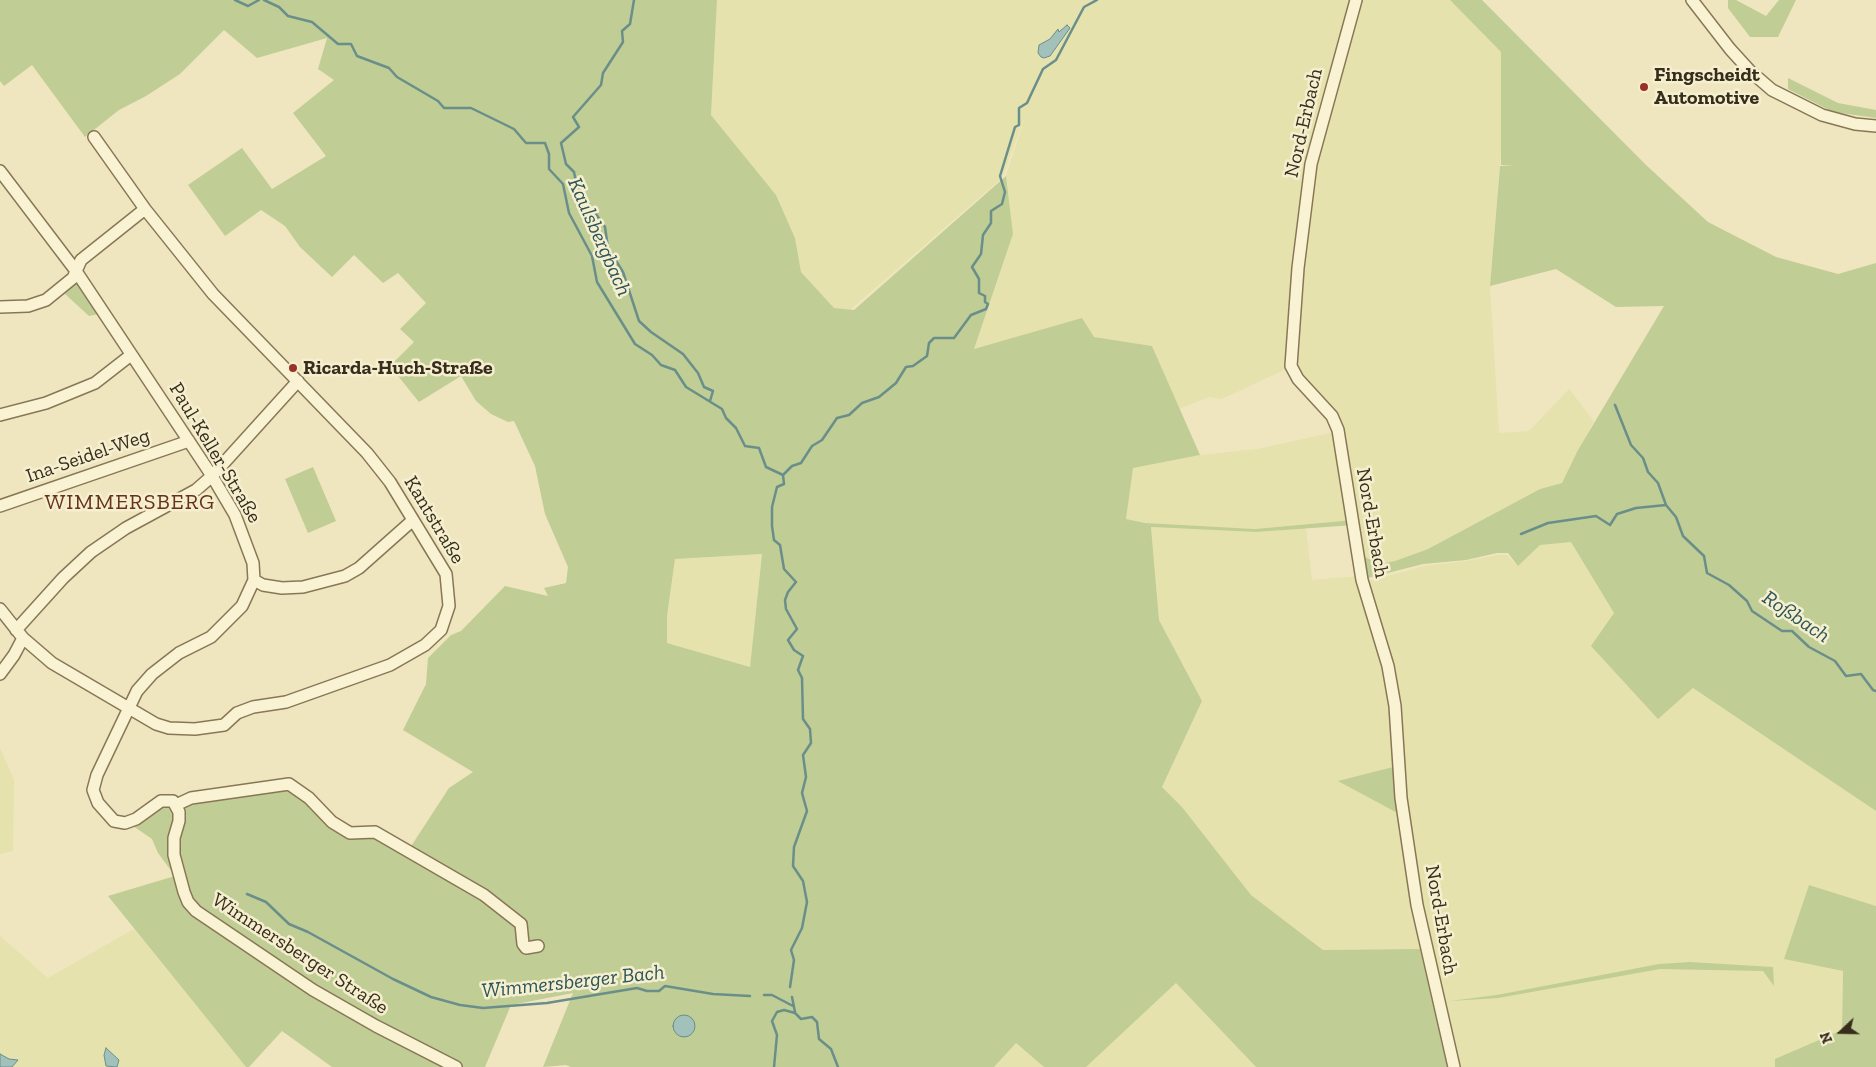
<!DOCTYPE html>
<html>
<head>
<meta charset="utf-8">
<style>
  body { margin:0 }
  #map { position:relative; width:1876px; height:1067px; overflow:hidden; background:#efe6c0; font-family:"Zilla Slab",serif }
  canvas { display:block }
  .north { position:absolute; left:1816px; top:1007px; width:50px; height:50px; -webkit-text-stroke:4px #f6efcf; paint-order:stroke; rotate:249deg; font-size:14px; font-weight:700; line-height:20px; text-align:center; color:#372d1c }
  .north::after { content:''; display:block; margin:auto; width:18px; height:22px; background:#372d1c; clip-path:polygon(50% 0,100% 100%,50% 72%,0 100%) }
</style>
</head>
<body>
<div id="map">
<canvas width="1876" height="1067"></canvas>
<div class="north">N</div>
</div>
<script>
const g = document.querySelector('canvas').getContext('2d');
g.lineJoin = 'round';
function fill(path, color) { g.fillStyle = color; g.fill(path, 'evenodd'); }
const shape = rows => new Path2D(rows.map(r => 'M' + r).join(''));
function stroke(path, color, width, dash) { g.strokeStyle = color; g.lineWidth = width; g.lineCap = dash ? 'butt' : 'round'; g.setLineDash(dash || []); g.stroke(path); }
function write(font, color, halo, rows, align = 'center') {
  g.font = font + ' "Zilla Slab",serif'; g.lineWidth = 5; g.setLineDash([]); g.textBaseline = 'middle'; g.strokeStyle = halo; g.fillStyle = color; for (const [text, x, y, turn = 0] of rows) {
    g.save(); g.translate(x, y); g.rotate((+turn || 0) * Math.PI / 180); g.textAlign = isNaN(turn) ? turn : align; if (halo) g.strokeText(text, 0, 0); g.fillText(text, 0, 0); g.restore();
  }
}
fill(shape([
  [717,0,1450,0,1501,52,1502,140,1490,286,1499,433,1529,431,1569,389,1594,421,1562,483,1540,489,1428,549,1395,561,1379,564,1357,553,1339,430,1291,370,1284,370,1222,399,1209,397,1179,409,1152,346,1093,337,974,349,1013,234,1006,176,1027,111,1002,178,850,310,833,308,801,272,795,238,776,195,711,115],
  [1335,432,1353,520,1255,529,1145,523,1126,519,1132,468,1200,455,1257,449],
  [1151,527,1256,532,1306,528,1312,580,1361,576,1362,583,1424,566,1466,561,1497,555,1507,555,1518,566,1540,545,1571,541,1614,613,1658,718,1693,688,1876,811,1876,906,1809,885,1785,959,1843,971,1842,1030,1776,1059,1775,1067,1447,1067,1420,949,1323,950,1251,895,1182,807,1162,787,1202,701,1159,620],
  [762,554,750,667,667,643,667,616,675,559],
  [0,748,14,780,13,851,0,854],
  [134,929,246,1067,0,1067,0,936,48,978],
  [1176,983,1256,1067,1086,1067],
  [1016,1043,1044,1067,994,1067]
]), '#e5e2ad');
fill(shape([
  [0,0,717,0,711,115,776,195,795,238,801,272,834,308,854,310,1006,176,1013,234,974,349,1082,318,1094,337,1152,346,1200,455,1133,468,1126,519,1145,523,1255,529,1353,520,1354,525,1256,532,1151,527,1159,620,1202,701,1162,787,1182,807,1251,895,1323,950,1420,949,1447,1067,1256,1067,1176,983,1086,1067,1044,1067,1016,1043,994,1067,571,1067,566,1065,543,1067,573,993,511,1005,485,1067,332,1067,282,1031,249,1067,246,1067,108,896,175,876,158,853,152,839,133,826,163,803,174,808,282,788,306,801,349,836,373,838,406,854,449,788,473,772,403,730,426,684,428,658,451,635,461,631,505,586,548,596,544,588,566,583,568,567,545,514,535,466,514,421,508,422,491,414,476,401,461,376,419,402,390,366,414,342,400,329,426,303,398,273,383,283,354,255,332,277,300,247,285,226,261,210,225,236,188,185,242,148,272,189,326,156,293,113,334,80,318,69,327,38,257,58,224,30,180,74,146,96,119,110,85,137,32,65,4,86,0,81],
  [762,554,750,667,667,643,667,616,675,559],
  [1450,0,1482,0,1646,165,1708,222,1776,257,1838,274,1876,263,1876,811,1693,688,1658,719,1591,646,1614,613,1571,542,1540,545,1518,566,1508,553,1497,553,1466,560,1423,564,1364,579,1357,553,1379,564,1395,561,1428,549,1540,489,1562,483,1578,450,1664,306,1616,307,1556,269,1490,286,1500,166,1514,165,1501,165,1501,52],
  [1728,0,1736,0,1766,16,1779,0,1796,0,1778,37,1750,37,1728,8],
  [1788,78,1838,103,1876,110,1876,118,1833,112,1788,89],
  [77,282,98,314,89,316,64,293],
  [313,467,336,521,308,533,285,479],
  [1397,766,1403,816,1338,781],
  [1809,885,1876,906,1876,1067,1775,1067,1775,1059,1842,1030,1843,971,1784,959],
  [1690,962,1773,967,1774,986,1763,971,1660,969,1498,998,1450,1001,1497,995,1659,964]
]), '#c0cd94');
const water = shape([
  [1067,25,1070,28,1050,56,1044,58,1041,57,1038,53,1039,45,1050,39,1058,29,1059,32,1067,25],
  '673 1026a11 11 0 1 1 22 0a11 11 0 1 1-22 0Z',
  [106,1048,119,1060,117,1067,106,1066,104,1055,106,1048],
  [0,1054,9,1059,18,1060,12,1067,0,1067,0,1054]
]);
fill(water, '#a3c1bb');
stroke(water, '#6a8f8a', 1);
stroke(shape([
  [235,0,248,6,259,0],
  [264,0,279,7,288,16,312,22,338,44,351,44,357,56,389,68,397,77,438,101,444,108,471,108,514,129,526,143,545,143,549,154,549,169,563,184,569,213,592,256,597,282,635,344,652,355,661,365,675,370,686,387,722,409,726,418,736,428,745,446,759,448,766,467,783,475],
  [634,0,630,24,622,31,623,42,603,73,601,85,573,117,579,127,561,143,566,164,574,172,577,187,605,227,608,248,623,272,639,321,651,332,683,354,698,373,704,387,713,391,710,401],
  [1615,405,1631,445,1643,458,1648,472,1658,483,1666,505,1676,517,1683,536,1704,556,1707,573,1729,585,1747,601,1752,611,1782,631,1792,631,1809,647,1835,661,1846,676,1861,674,1873,690,1876,691],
  [783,475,792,466,801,463,812,446,822,440,837,418,849,415,862,403,879,397,896,383,906,367,913,366,927,356,929,343,934,338,954,338,971,315,986,309,988,304,985,302,985,296,979,293,979,279,972,267,981,254,983,235,991,223,991,211,1002,204,1005,192,1000,176,1015,127,1019,125,1019,108,1027,103,1043,69,1056,60,1084,7,1097,0],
  [783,475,784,484,777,487,772,507,772,526,774,540,780,545,784,569,796,582,788,592,785,600,786,609,797,629,788,640,794,650,803,656,798,670,802,678,803,719,810,729,811,743,803,755,806,777,802,793,807,811,794,847,793,866,803,881,807,902,802,928,791,950,794,960,790,987],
  [1521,534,1548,523,1596,516,1610,525,1617,514,1636,508,1666,505],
  [247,894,266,902,289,924,308,932,393,979,431,997,460,1005,483,1008,547,1003,637,988,647,991,659,991,665,986,713,994,750,996],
  [764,995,772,995,793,1006],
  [792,997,795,1012],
  [774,1067,777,1035,772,1021,777,1012,784,1010,795,1013,801,1019,812,1017,817,1022,819,1039,831,1049,838,1067]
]), '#6a8f8a', 2.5);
const minor = shape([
  [1356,0,1311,164,1298,268,1291,366,1298,379,1332,416,1338,430,1362,580,1388,666,1395,706,1401,798,1417,905,1454,1067],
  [1692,0,1730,49,1750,71,1772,90,1822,115,1855,124,1876,126],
  [0,171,76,271,212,476,235,515,253,563,254,580,242,606,211,637,179,653,152,674,137,691,97,775,93,790,98,803,114,821,125,823,136,819,161,801,173,801,179,812,179,821,174,838,174,855,184,892,188,902,196,911,313,990,376,1026,456,1067],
  [0,307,28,306,46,300,73,278,81,260,145,209],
  [0,415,46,403,95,383,131,355],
  [0,506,189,441],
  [254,580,263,585,282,588,303,587,345,576,359,568,413,520],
  [0,609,23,638,52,663,156,724,169,728,195,729,224,725,237,713,253,707,286,702,390,665,425,645,441,630,449,606,446,574,390,482,367,453,213,294,145,209,94,137],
  [16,630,63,578,91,552,126,528,196,490,212,476,298,381],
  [0,674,14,655,23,638],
  [176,805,191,798,289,784,309,798,332,822,350,833,375,832,484,895,521,924,523,944,526,948,538,946]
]);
stroke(minor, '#887757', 14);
stroke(minor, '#faf3d3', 11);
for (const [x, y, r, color] of [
  [1644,87,5,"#993226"],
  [293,368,5,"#993226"]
]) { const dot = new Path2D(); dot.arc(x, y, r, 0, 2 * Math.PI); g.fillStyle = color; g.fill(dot); stroke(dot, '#f6efcf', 2); }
write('bold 20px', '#372d1c', '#f6efcf', [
  ["Fingscheidt",1654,75],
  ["Automotive",1654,98],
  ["Ricarda-Huch-Straße",303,368]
], 'left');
write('20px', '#372d1c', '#f6efcf', [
  ["Nord-Erbach",1304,123,-77],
  ["Paul-Keller-Straße",215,453,59],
  ["Ina-Seidel-Weg",88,456,-19],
  ["Kantstraße",434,520,59],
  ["Nord-Erbach",1372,523,80],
  ["Nord-Erbach",1441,920,80],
  ["Wimmersberger Straße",300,954,33]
]);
write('italic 21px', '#2b5558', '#f6efcf', [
  ["Kaulsbergbach",599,237,66],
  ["Roßbach",1796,617,34],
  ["Wimmersberger Bach",573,982,-6]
]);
g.letterSpacing = '1px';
write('22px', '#65331b', '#f6efcf', [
  ["WIMMERSBERG",130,503]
]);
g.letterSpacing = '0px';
</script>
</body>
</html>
